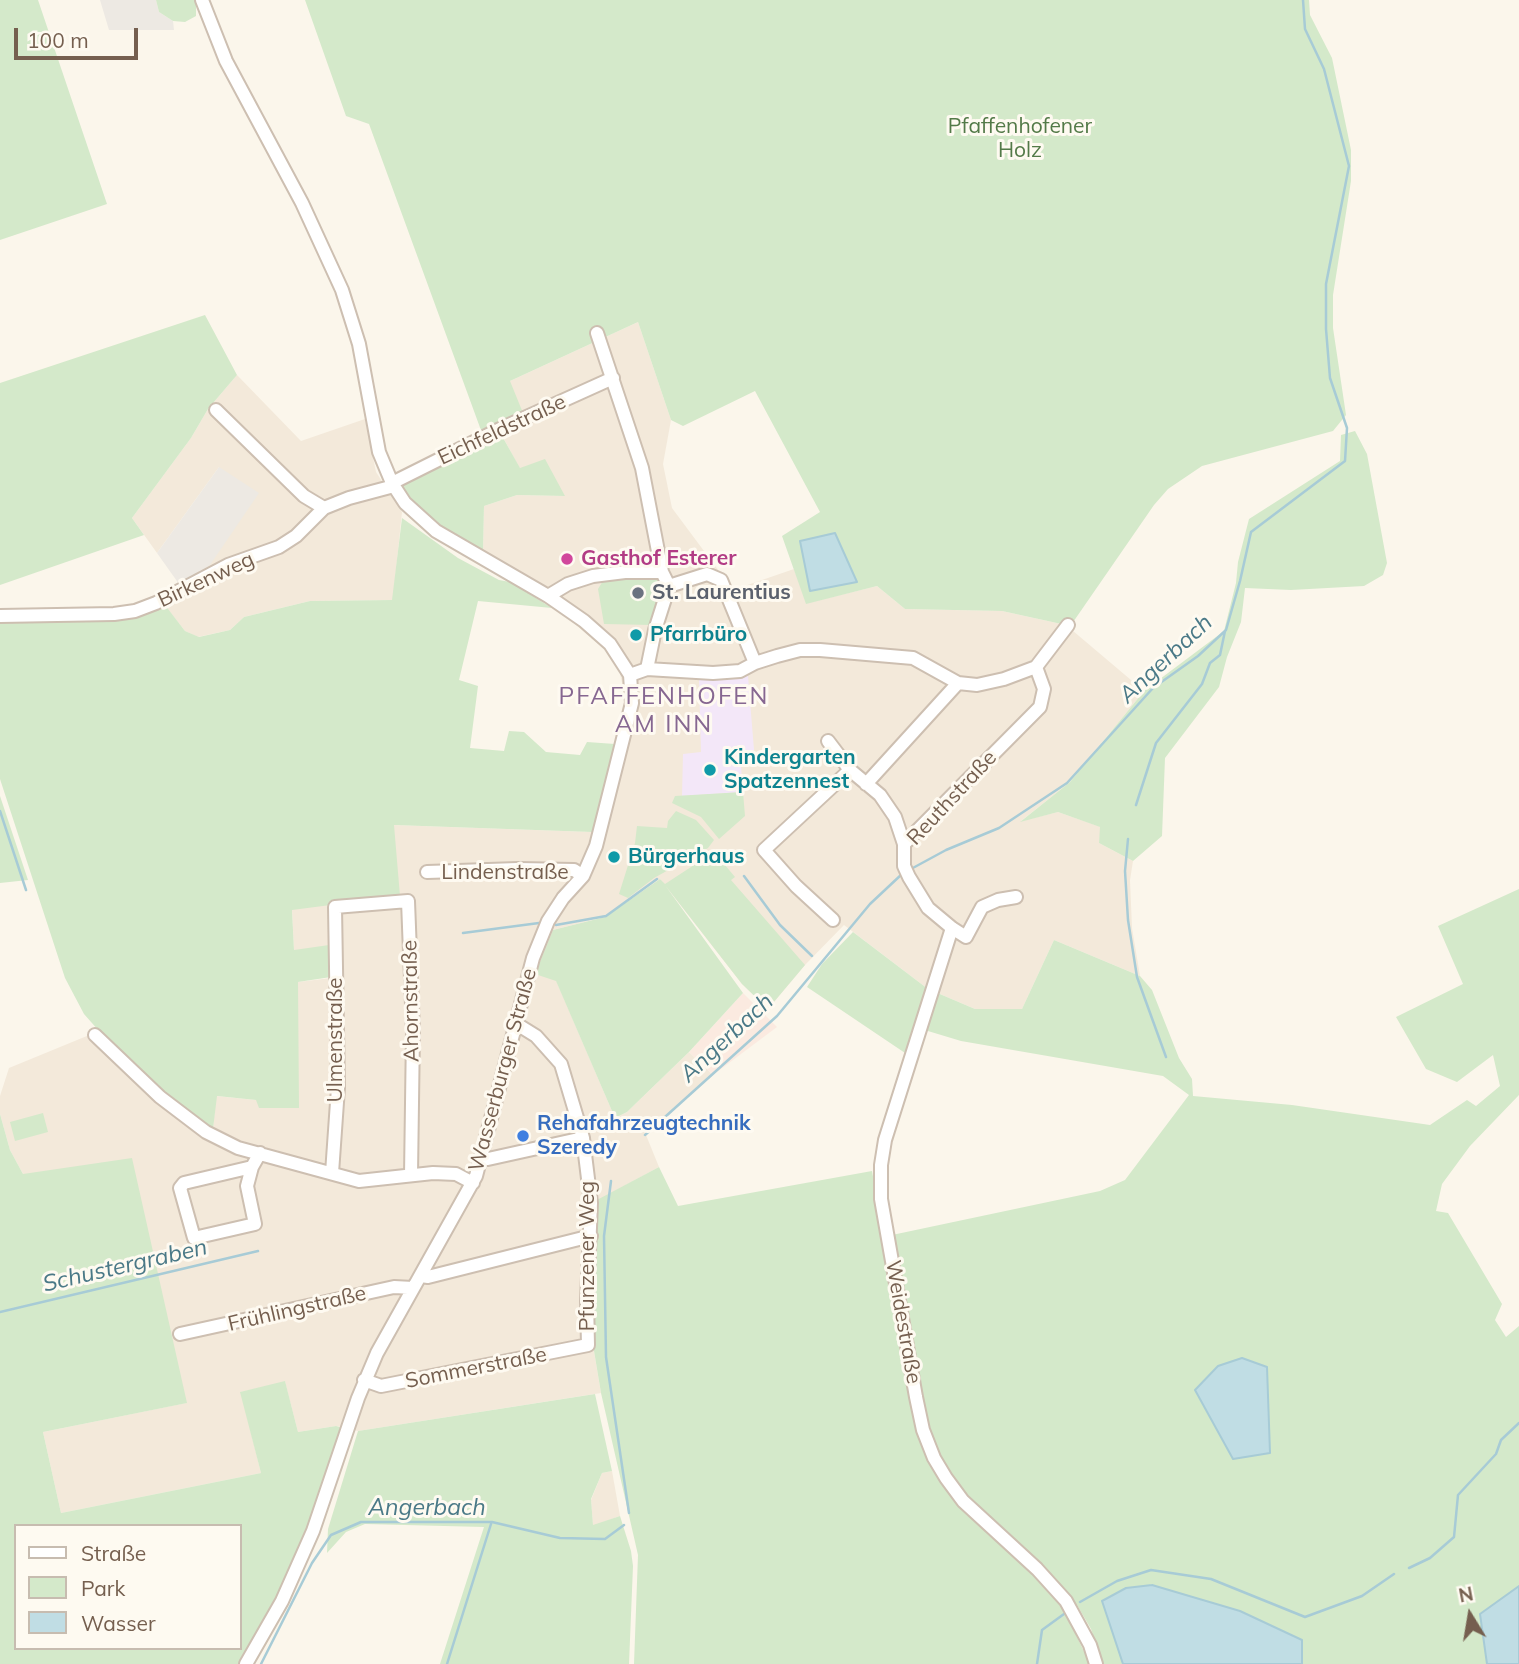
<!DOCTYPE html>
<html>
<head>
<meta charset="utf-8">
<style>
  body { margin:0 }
  #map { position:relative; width:1519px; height:1664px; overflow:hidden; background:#fbf6eb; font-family:Mulish,sans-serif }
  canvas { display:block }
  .legend { position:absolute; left:14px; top:1524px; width:228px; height:126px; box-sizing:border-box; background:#fefaf1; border:2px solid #c7bcb0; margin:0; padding:9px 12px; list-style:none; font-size:21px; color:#755f4f }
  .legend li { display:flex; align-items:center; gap:14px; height:35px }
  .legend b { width:35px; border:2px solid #c7bcb0 }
  .north { position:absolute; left:1435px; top:1580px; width:70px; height:70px; -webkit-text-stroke:5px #fefaf1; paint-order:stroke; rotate:349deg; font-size:19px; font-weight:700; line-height:28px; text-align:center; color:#755f4f }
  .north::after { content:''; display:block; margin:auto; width:24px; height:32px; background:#755f4f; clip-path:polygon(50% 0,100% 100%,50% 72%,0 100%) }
  .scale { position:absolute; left:14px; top:28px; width:124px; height:32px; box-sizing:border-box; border:4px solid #755f4f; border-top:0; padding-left:9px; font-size:21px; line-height:24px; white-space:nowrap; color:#755f4f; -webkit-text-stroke:5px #fefaf1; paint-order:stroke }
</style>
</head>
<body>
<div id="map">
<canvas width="1519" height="1664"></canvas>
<ul class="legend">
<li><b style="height:9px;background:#fff"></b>Straße</li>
<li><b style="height:19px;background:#d4e9ca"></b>Park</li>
<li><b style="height:19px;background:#c0dde4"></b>Wasser</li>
</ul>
<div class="north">N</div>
<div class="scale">100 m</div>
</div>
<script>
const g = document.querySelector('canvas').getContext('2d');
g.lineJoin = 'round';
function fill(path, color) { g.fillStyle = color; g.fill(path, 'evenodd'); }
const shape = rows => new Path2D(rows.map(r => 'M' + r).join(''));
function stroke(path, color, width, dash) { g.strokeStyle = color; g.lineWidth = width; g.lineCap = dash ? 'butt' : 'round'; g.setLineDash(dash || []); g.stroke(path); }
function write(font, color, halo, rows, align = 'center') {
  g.font = font + ' Mulish,sans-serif'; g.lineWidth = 6; g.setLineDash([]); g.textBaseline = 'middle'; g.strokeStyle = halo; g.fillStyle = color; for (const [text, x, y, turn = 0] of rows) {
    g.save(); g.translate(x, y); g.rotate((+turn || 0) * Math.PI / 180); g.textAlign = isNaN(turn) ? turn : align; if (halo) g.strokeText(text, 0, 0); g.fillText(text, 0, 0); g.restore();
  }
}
fill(shape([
  [638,322,671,420,663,464,672,508,733,590,794,569,807,603,877,586,905,609,1002,611,1066,625,1144,691,1070,782,1021,821,1058,812,1101,827,1099,843,1133,861,1130,880,1132,928,1140,976,1054,940,1022,1009,975,1009,928,989,844,925,805,965,768,1009,742,984,660,879,605,917,553,930,556,980,615,1118,627,1112,689,1052,713,1075,646,1135,659,1167,595,1202,593,1345,601,1393,358,1431,336,1426,298,1432,285,1382,241,1392,261,1473,61,1513,43,1432,186,1403,23,1174,10,1150,0,1114,0,1096,9,1068,99,1031,213,1128,216,1096,256,1100,298,982,331,978,294,950,292,909,399,896,393,825,592,832,626,701,617,660,556,608,483,553,484,506,517,495,564,496,520,469,497,426,510,381],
  [237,375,301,441,365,419,376,472,402,512,393,600,310,601,244,617,230,630,198,637,185,631,159,598,179,584,219,467,157,553,132,518,191,438,208,409],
  [612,1471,620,1516,593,1526,591,1500,602,1473]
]), '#f3e9da');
fill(shape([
  [743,993,777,1027,713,1075,689,1052]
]), '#fbeae0');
fill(shape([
  [100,0,156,0,159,12,173,21,174,30,109,30],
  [219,467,259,493,210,565,179,584,157,553]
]), '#ede9e3');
fill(shape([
  [748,676,754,750,740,753,743,792,682,796,683,754,701,752,699,679]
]), '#f3e7f8');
fill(shape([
  [0,0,38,0,107,204,0,240],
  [156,0,196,0,196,16,185,22,173,21,159,12],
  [305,0,1309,0,1310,15,1332,58,1351,150,1351,181,1333,295,1333,328,1346,415,1333,431,1202,466,1168,489,1154,505,1069,628,1066,625,1002,611,905,609,877,586,806,604,782,536,820,512,755,391,683,426,671,420,638,322,510,381,523,413,497,427,520,468,545,459,565,496,517,495,484,506,483,553,442,528,421,512,394,475,482,433,369,124,346,116],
  [205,315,237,375,208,409,191,438,132,518,144,535,0,585,0,383],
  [1355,431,1367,454,1387,563,1383,575,1364,586,1291,590,1245,588,1241,622,1227,657,1219,687,1165,758,1162,836,1133,861,1099,843,1100,827,1058,812,1020,822,1070,782,1144,691,1224,631,1236,583,1238,562,1249,519,1340,461,1341,435],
  [402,518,458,558,499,580,510,582,552,608,478,601,459,680,478,686,470,748,504,751,509,731,524,732,546,752,580,755,587,742,615,744,592,832,394,825,400,896,292,910,294,950,329,945,331,977,298,982,299,1108,259,1108,256,1100,217,1096,213,1129,160,1092,99,1031,84,1014,65,978,0,779,0,619,143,614,165,605,185,631,199,637,230,630,244,617,310,601,392,600],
  [647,575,661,582,662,593,651,625,604,624,598,589,606,576],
  [743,792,745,816,719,839,701,817,672,803,675,796],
  [0,796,28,880,0,883],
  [676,811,696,820,714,840,708,848,654,878,628,898,619,894,635,843,637,826,667,828,668,821],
  [714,852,735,877,731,880,805,965,768,1009,742,984,665,885,743,993,689,1052,627,1112,615,1118,556,981,535,974,553,930,605,917,660,879,665,884],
  [1519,889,1519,1095,1470,1146,1442,1184,1436,1211,1448,1213,1502,1304,1495,1320,1506,1337,1519,1326,1519,1586,1480,1614,1487,1664,1302,1664,1302,1640,1240,1611,1152,1585,1102,1601,1123,1664,1103,1664,1091,1629,1077,1605,962,1493,946,1472,925,1422,892,1235,1100,1191,1125,1180,1189,1095,1163,1076,961,1041,918,1028,908,1055,807,987,822,964,853,932,928,989,975,1009,1022,1009,1054,940,1140,976,1152,990,1179,1058,1192,1079,1193,1096,1292,1105,1430,1125,1467,1100,1476,1106,1500,1086,1493,1055,1457,1082,1426,1069,1396,1017,1463,984,1438,926],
  [43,1113,48,1132,15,1141,10,1122],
  [0,1114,10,1150,23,1174,132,1158,187,1403,43,1432,61,1513,261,1473,240,1392,285,1381,298,1432,336,1426,343,1428,295,1563,271,1611,238,1664,0,1664],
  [16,1526,240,1526,240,1648,16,1648],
  [659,1167,678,1206,872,1171,915,1413,934,1468,1055,1591,1090,1664,634,1664,638,1555,601,1393,593,1345,591,1305,595,1201],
  [595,1394,612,1471,602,1473,591,1499,593,1525,620,1516,631,1551,633,1566,629,1664,440,1664,484,1527,365,1524,346,1532,327,1553,328,1529,358,1431]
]), '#d4e9ca');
const water = shape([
  [835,533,857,582,810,591,800,541,835,533],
  [1242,1358,1267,1367,1270,1453,1233,1459,1195,1390,1218,1366,1242,1358],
  [1152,1585,1240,1611,1302,1640,1302,1664,1123,1664,1102,1601,1126,1588,1152,1585],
  [1519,1586,1519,1664,1487,1664,1480,1614,1519,1586]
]);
fill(water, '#c0dde4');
stroke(water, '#a7cbd6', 2);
stroke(shape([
  [1136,805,1156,743,1202,684,1210,663,1220,655,1225,631],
  [0,811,26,890],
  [1128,839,1125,871,1128,920,1137,977,1166,1057],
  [911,869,946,850,999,828,1067,783,1153,688,1198,656,1226,630,1240,581,1251,532,1345,461,1347,428,1330,378,1326,329,1326,284,1349,166,1324,69,1305,29,1303,0],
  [744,876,780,925,812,956],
  [556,925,606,916,657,879],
  [463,933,539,923],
  [645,1135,777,1016,870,904,902,874],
  [611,1181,604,1236,606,1357,629,1513],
  [0,1312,258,1251],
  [1409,1568,1430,1558,1454,1537,1458,1495,1496,1454,1501,1440,1519,1423],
  [1080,1602,1117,1581,1151,1570,1211,1579,1305,1617,1362,1596,1394,1574],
  [261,1664,312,1563,331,1535,361,1522,492,1522,560,1538,605,1539,624,1525],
  [447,1664,491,1524],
  [1037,1664,1042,1630,1064,1614]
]), '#a7cbd6', 2.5);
const minor = shape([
  [202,0,226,61,302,203,342,290,359,344,379,452,392,483,405,503,436,531,548,596,584,621,610,644,630,675,632,703,596,846,583,876,563,898,548,921,533,958,476,1176,377,1353,358,1398,313,1531,282,1601,246,1664],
  [597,333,642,468,662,572,669,586,655,630,647,669],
  [216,410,304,496,324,508],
  [392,483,500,429,613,378],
  [669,586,707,574,721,580,755,663],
  [548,596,568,584,593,576,625,572,662,572],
  [0,616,114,614,135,611,156,603,228,565,279,547,296,536,324,508,349,498,394,486],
  [630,675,647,669,713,673,740,671,755,663,777,656,800,650,820,650,913,658,958,683,977,685,1004,679,1036,667,1068,625],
  [828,741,850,770,880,795,895,817,904,844,904,866,909,877,928,908,952,928,966,937,982,907,998,900,1016,897],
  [866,784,958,683],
  [904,844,1040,707,1044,689,1036,667],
  [427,872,518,869,574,870,583,876],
  [833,920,796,886,764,850,850,770],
  [952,928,885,1140,881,1165,881,1199,916,1397,923,1430,934,1458,946,1478,963,1501,1037,1569,1066,1601,1090,1645,1096,1664],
  [95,1035,160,1097,206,1132,238,1148,359,1181,433,1173,456,1174,473,1183],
  [482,1158,488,1159,583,1138],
  [252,1167,247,1186,255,1224,194,1238,180,1188,184,1183,252,1167,260,1153],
  [332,1173,338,1088,335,907,408,901,413,1031,411,1175],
  [421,1276,428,1277,591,1236],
  [180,1334,394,1287,413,1288],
  [364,1380,381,1386,588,1345,587,1301,591,1203,583,1138,561,1064,536,1036,515,1023]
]);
stroke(minor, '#cdbfb1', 16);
stroke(minor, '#fff', 12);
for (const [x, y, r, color] of [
  [567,559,7,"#d1479c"],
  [638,593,7,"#6b7280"],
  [636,635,7,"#0f9aa8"],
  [710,770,7,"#0f9aa8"],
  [614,857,7,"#0f9aa8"],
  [523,1136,7,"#3f7fe0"]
]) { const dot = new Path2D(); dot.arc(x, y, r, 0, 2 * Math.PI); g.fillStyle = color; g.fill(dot); stroke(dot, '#fefaf1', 2.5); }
write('21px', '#537a48', '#fefaf1', [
  ["Pfaffenhofener",1020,127],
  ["Holz",1020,151]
]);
write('21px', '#755f4f', '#fefaf1', [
  ["Eichfeldstraße",502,430,-25],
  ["Birkenweg",206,580,-25],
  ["Reuthstraße",952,798,-47],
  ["Lindenstraße",505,873],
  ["Ahornstraße",411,1001,-91],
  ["Ulmenstraße",336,1040,-90],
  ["Wasserburger Straße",503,1070,-75],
  ["Pfunzener Weg",588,1256,-90],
  ["Frühlingstraße",297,1309,-13],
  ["Weidestraße",903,1322,80],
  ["Sommerstraße",476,1368,-11]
]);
write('bold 21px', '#b23c85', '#fefaf1', [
  ["Gasthof Esterer",581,559]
], 'left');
write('bold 21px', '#5b616d', '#fefaf1', [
  ["St. Laurentius",652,593]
], 'left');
write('bold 21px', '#0d838f', '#fefaf1', [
  ["Pfarrbüro",650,635],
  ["Kindergarten",724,758],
  ["Spatzennest",724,782],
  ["Bürgerhaus",628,857]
], 'left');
write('bold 21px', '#366cbe', '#fefaf1', [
  ["Rehafahrzeugtechnik",537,1124],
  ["Szeredy",537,1148]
], 'left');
write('italic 23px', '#4a7987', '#fefaf1', [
  ["Angerbach",1166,659,-43],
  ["Angerbach",727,1038,-43],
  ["Schustergraben",125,1266,-13],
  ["Angerbach",427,1508]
]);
g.letterSpacing = '2px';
write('24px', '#866791', '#fefaf1', [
  ["PFAFFENHOFEN",664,697],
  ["AM INN",664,725]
]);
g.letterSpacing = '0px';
</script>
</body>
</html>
